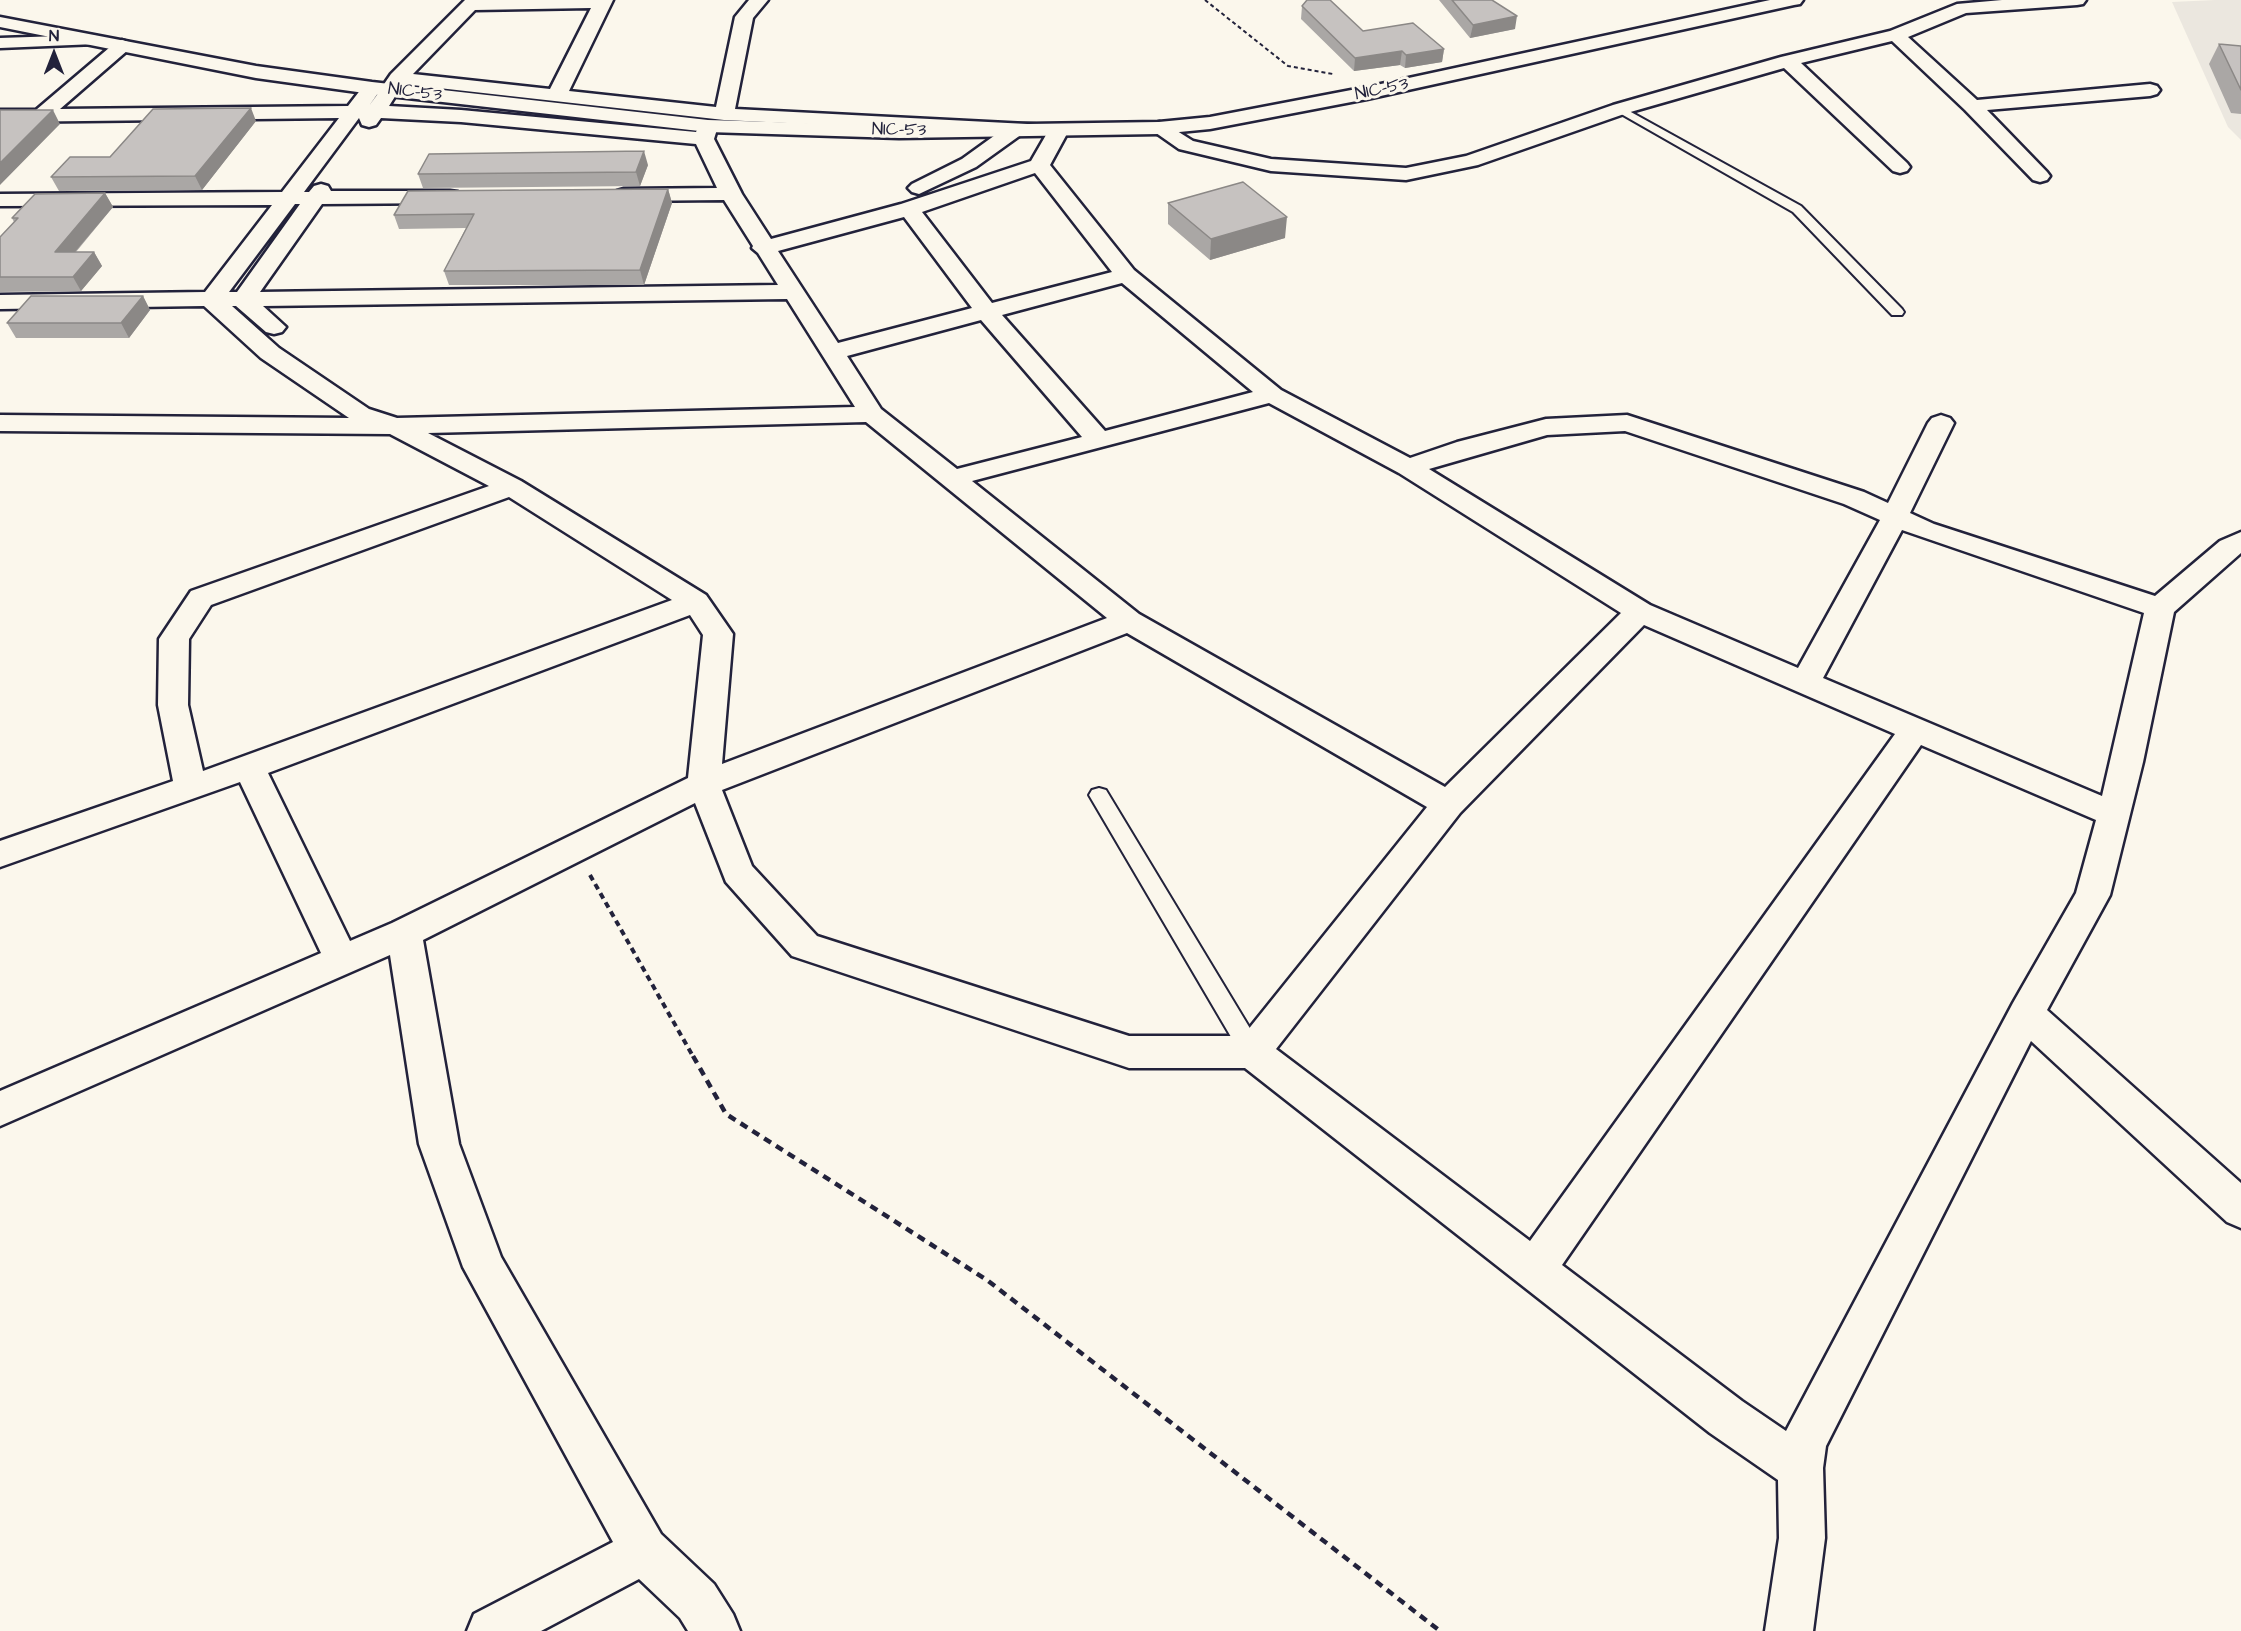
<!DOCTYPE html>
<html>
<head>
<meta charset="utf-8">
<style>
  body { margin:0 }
  #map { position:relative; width:2241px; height:1631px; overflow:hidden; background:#fbf7ec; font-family:"Architects Daughter",sans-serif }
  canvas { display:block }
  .north { position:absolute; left:24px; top:24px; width:60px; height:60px; -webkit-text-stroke:4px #fbf7ec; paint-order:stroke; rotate:0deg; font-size:16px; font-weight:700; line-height:24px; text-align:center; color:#22223b }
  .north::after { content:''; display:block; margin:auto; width:21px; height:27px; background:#22223b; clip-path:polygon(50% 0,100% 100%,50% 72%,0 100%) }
</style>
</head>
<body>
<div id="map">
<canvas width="2241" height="1631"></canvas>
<div class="north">N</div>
</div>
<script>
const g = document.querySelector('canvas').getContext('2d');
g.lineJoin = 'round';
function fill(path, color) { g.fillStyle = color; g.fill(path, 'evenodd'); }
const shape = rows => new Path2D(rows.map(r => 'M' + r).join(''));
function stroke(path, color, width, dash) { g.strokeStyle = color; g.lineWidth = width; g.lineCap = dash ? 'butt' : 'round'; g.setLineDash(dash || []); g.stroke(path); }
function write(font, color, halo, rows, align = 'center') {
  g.font = font + ' "Architects Daughter",sans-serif'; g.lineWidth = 6; g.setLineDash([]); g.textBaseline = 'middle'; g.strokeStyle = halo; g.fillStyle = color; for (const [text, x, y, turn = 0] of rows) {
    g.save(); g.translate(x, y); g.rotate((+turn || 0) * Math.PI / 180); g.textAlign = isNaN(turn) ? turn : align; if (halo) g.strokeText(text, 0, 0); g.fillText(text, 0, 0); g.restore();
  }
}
fill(shape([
  [2215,0,2241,0,2241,140,2228,127,2172,2]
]), '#ebe7df');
const lane = shape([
  [1620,106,1801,206,1902,309,1904,312,1902,315,1892,315,1793,212,1616,111,1616,107,1620,106],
  [1099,788,1106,790,1260,1045,1263,1052,1260,1059,1252,1061,1244,1059,1089,795,1092,790,1099,788]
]);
const street = shape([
  [465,0,613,0,569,91,716,107,735,17,749,0,768,0,753,18,735,109,1066,126,1069,130,1050,165,1134,270,1281,390,1410,458,1457,442,1546,419,1627,415,1864,492,1888,503,1928,423,1932,418,1941,415,1950,418,1954,423,1910,513,1934,524,2155,596,2220,541,2241,532,2241,553,2174,612,2143,762,2110,895,2047,1010,2241,1183,2241,1228,2227,1222,2031,1041,1826,1446,1823,1468,1825,1538,1813,1631,1765,1631,1779,1538,1778,1480,1710,1433,1245,1068,1129,1068,792,956,726,882,695,803,423,940,459,1144,501,1257,661,1534,714,1584,733,1614,740,1631,688,1631,680,1618,639,1579,541,1631,467,1631,474,1614,613,1542,463,1267,419,1144,390,955,0,1126,0,1091,321,953,240,782,0,867,0,841,173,781,158,705,159,639,191,591,489,486,390,434,0,431,0,415,349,418,261,358,204,306,0,309,0,295,205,292,272,205,0,206,0,194,282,192,339,118,0,122,0,110,36,110,116,42,122,40,128,42,131,46,128,50,60,109,348,106,365,84,379,84,382,88,369,106,391,74,465,0],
  [591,8,550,89,413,74,475,10,591,8],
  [403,84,724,120,998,133,962,159,912,184,908,188,912,192,919,194,976,167,1022,134,1046,135,1031,161,901,204,771,239,742,194,714,139,718,126,715,122,701,122,696,132,461,110,389,106,403,84],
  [359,118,362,125,369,127,376,125,381,118,461,122,696,144,717,188,624,189,617,191,613,195,617,199,624,201,724,200,753,246,752,248,758,253,778,285,260,292,322,204,450,203,458,202,461,197,458,192,450,191,331,191,328,186,321,184,314,186,309,192,304,192,359,118],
  [1035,173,1112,272,992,303,922,212,1035,173],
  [295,204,300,204,237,292,229,292,295,204],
  [904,217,972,308,838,343,778,251,904,217],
  [1122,283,1253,392,1105,431,1002,315,1122,283],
  [787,299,855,407,397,418,369,409,279,348,232,306,236,306,266,332,274,334,282,332,286,327,263,306,787,299],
  [981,320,1082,437,957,469,881,409,847,356,981,320],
  [1269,403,1399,473,1621,613,1445,787,1139,614,972,481,1269,403],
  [866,422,1107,618,722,764,733,634,706,595,521,481,428,433,866,422],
  [1625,431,1844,504,1880,520,1798,668,1650,605,1429,469,1547,435,1625,431],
  [509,497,672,600,203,771,188,705,189,639,211,605,509,497],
  [1902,530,2144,613,2102,796,1823,678,1902,530],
  [690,615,703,635,688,778,392,923,350,941,268,773,690,615],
  [1644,625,1895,734,1530,1241,1276,1049,1460,813,1644,625],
  [1127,633,1427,807,1243,1036,1129,1036,817,936,752,866,722,790,1127,633],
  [1921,745,2096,820,2076,893,2013,1003,1786,1431,1742,1401,1562,1265,1921,745],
  [2002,0,2086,0,2083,4,2077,5,1966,13,1908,37,1977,100,2150,84,2157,86,2160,90,2157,94,2150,96,1987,110,2047,172,2050,176,2047,180,2040,182,2033,180,1965,110,1892,41,1801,63,1907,163,1910,167,1907,171,1900,173,1893,171,1784,68,1627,113,1478,165,1406,180,1271,171,1179,149,1149,128,1152,124,1159,122,1166,124,1193,141,1271,159,1406,168,1466,156,1613,105,1781,57,1890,31,1957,4,2002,0],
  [90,35,96,36,99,40,96,44,0,48,0,38,90,35]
]);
const secondary = shape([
  [1770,0,1803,0,1800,4,1794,5,1367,99,1210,129,1159,134,899,138,708,132,372,94,256,78,0,27,0,17,256,66,372,82,708,120,899,126,1159,122,1210,117,1367,87,1770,0]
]);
stroke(lane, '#22223b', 4);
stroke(street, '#22223b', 5);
stroke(secondary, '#22223b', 5);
stroke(shape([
  [1205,0,1288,66,1333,74]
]), '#22223b', 2, [4, 3]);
stroke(shape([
  [590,875,694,1058]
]), '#22223b', 4, [6, 4.5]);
stroke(shape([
  [693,1056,726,1114,987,1280,1440,1631]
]), '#22223b', 4.5, [8, 6]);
fill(lane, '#fbf7ec');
fill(street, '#fbf7ec');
fill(secondary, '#fbf7ec');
fill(shape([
  [1439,0,1492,0,1515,29,1470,38],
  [1302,6,1363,31,1444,49,1442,62,1405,68,1400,65,1354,71,1301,19],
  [2219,44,2241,46,2241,114,2231,113,2209,64],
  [256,121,202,190,59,191,51,177,110,157],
  [648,165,640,186,423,188,418,174],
  [668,189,672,203,644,285,449,285,444,271,466,228,399,229,394,215],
  [105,193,113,207,76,252,94,252,102,266,81,291,0,292,0,237,14,222,12,218],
  [1168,203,1285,238,1210,260,1168,224],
  [143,296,150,310,129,338,16,338,7,323]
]), '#aaa7a5');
fill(shape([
  [1517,16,1515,29,1470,38,1473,25],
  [1444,49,1442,62,1405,68,1406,55],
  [1402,51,1400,65,1354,71,1355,58],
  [251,108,256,121,202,190,195,176],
  [53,110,60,124,0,185,0,163],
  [644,151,648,165,640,186,636,172],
  [668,189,672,203,644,285,640,270],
  [105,193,113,207,63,266,55,252],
  [1287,217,1285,238,1210,260,1211,239],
  [94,252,102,266,81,291,73,277],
  [143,296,150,310,129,338,121,323]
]), '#8b8886');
const building = shape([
  [1307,0,1330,0,1363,31,1413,23,1444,49,1406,55,1402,51,1355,58,1302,6,1307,0],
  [1452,0,1492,0,1517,16,1473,25,1452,0],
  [2219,44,2241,46,2241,90,2219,44],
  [251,108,195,176,51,177,70,157,110,157,153,109,251,108],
  [0,110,53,110,0,163,0,110],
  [644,151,636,172,418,174,429,154,644,151],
  [1243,182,1287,217,1211,239,1168,203,1243,182],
  [668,189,640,270,444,271,474,214,394,215,408,191,668,189],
  [105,193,55,252,94,252,73,277,0,277,0,237,18,218,12,218,35,194,105,193],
  [31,296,143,296,121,323,7,323,31,296]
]);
fill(building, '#c6c2c0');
stroke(building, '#8b8886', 1.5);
write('18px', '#22223b', '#fbf7ec', [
  ["NIC-53",1382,90,-12],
  ["NIC-53",415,93,7],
  ["NIC-53",899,131,1]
]);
</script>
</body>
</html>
